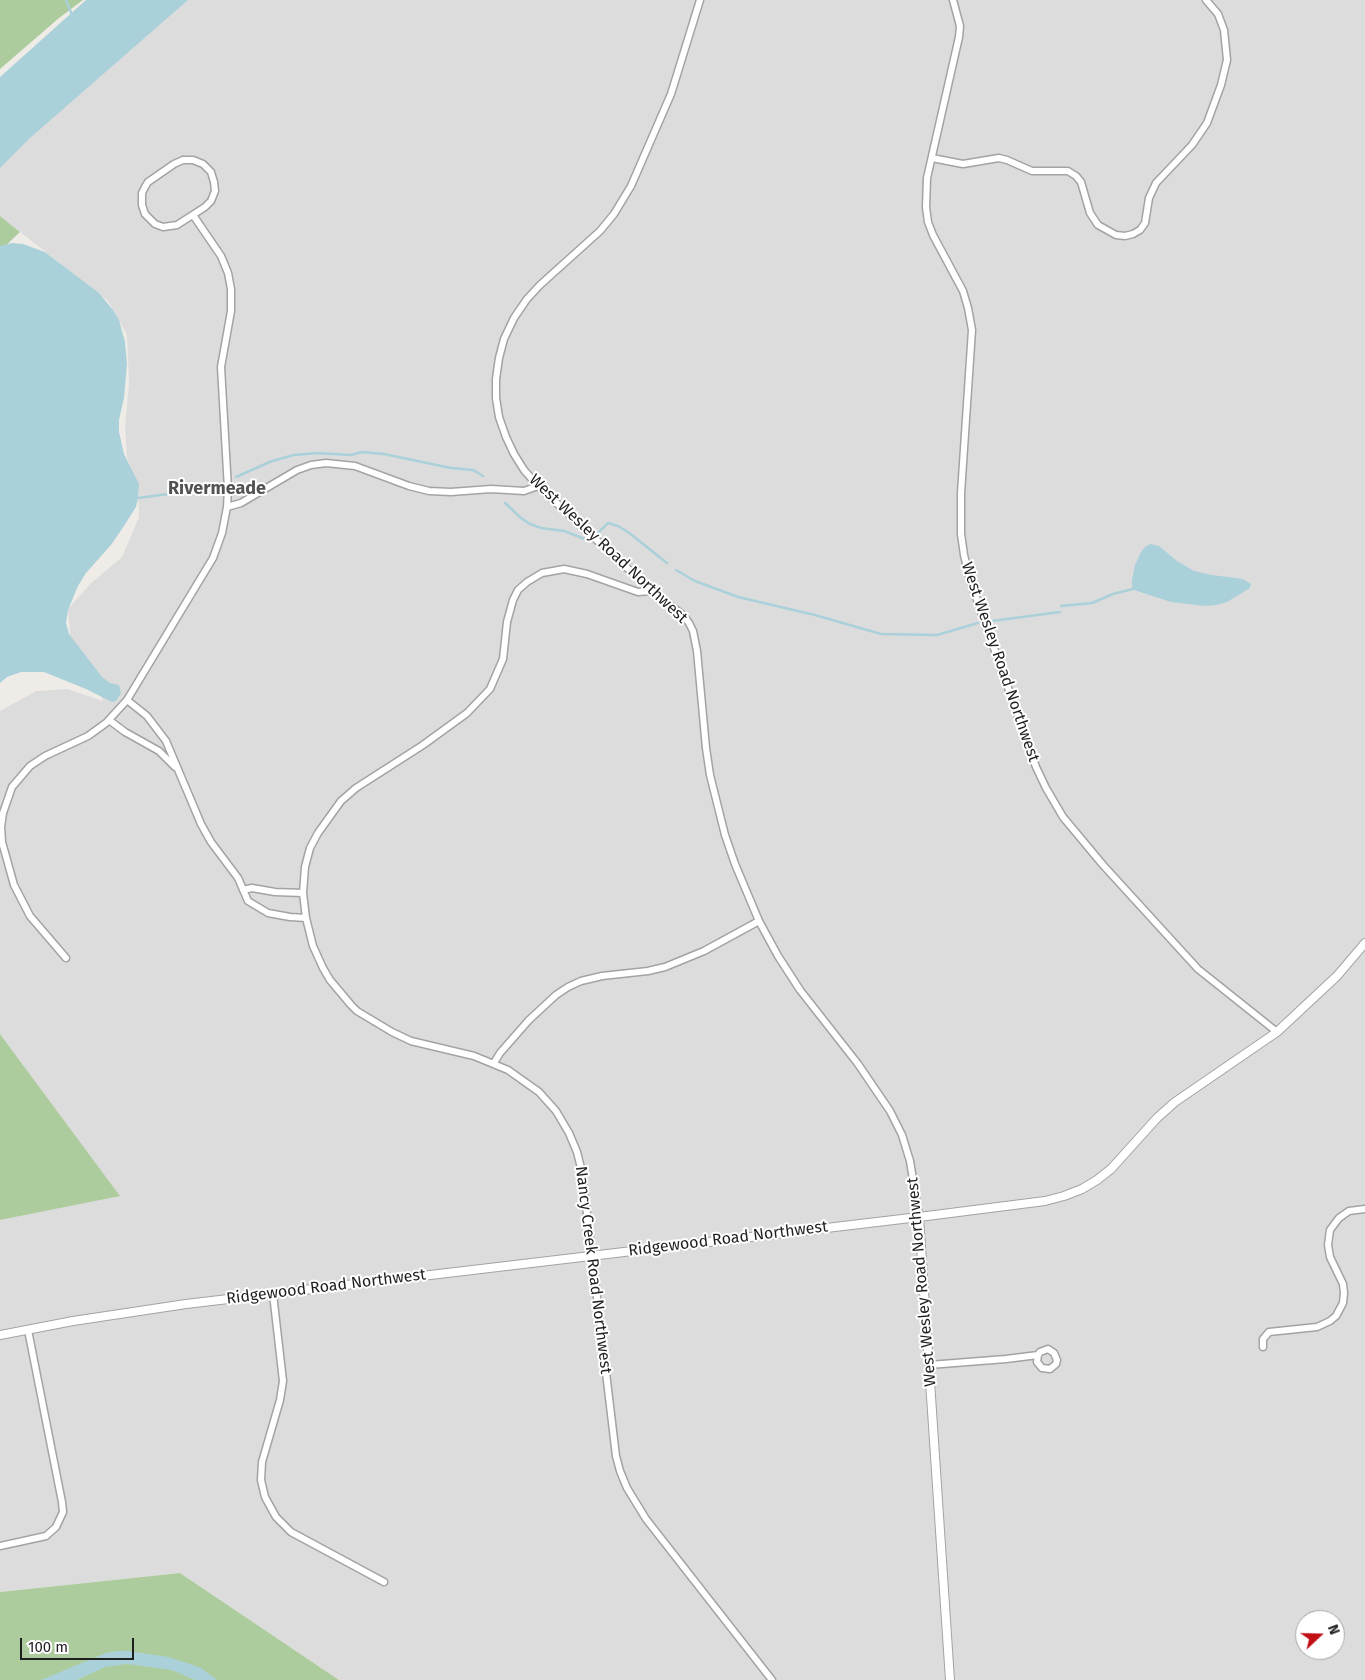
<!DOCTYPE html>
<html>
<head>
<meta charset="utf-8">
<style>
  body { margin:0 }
  #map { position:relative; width:1365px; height:1680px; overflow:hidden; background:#efece7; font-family:"Fira Sans",sans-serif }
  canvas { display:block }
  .north { position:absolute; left:1295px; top:1610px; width:50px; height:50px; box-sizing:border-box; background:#fff; border:1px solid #a5a5a5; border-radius:50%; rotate:69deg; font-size:14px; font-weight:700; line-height:20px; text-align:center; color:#1f1f1f }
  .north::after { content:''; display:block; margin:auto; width:18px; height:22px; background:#c00f15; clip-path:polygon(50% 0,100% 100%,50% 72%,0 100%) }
  .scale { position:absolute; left:20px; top:1638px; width:114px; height:22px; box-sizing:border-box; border:2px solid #1f1f1f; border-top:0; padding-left:6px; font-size:15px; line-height:18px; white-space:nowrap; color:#1f1f1f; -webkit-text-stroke:4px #fff; paint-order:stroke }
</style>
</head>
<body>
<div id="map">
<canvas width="1365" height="1680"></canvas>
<div class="north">N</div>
<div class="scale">100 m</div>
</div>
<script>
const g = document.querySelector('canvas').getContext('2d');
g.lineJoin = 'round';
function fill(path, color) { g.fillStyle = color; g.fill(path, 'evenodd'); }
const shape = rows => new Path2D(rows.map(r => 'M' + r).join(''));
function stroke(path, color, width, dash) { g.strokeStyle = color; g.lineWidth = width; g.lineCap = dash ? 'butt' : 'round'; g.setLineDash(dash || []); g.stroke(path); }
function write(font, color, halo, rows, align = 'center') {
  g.font = font + ' "Fira Sans",sans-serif'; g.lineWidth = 4; g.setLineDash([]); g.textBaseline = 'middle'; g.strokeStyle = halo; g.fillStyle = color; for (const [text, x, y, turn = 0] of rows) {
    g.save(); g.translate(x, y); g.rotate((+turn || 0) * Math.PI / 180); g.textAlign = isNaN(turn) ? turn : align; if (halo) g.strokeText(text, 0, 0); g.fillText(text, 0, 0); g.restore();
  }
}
fill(shape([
  [163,0,1365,0,1365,1680,339,1680,180,1573,0,1592,0,1220,119,1195,0,1034,0,711,36,691,67,689,103,701,93,674,71,645,68,609,90,584,122,557,139,517,138,486,127,458,125,427,129,383,127,335,108,301,0,216,0,162],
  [1305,1620,1335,1620,1335,1650,1305,1650]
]), '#dddcdd');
fill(shape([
  [0,0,83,0,59,18,0,69],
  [0,216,20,232,0,251],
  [0,1034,120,1196,0,1220],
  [180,1573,339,1680,0,1680,0,1592]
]), '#adcc9e');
fill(shape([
  [86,0,188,0,30,138,0,168,0,77],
  [12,243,23,244,45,252,99,293,113,310,119,320,125,342,127,364,124,398,119,420,119,432,124,454,139,484,138,498,136,507,124,526,111,545,86,573,78,586,68,610,66,623,69,634,102,677,110,683,119,685,121,693,116,701,112,702,86,689,44,672,21,672,7,677,0,683,0,246],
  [1151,544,1159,546,1177,561,1194,571,1212,575,1243,579,1251,584,1250,588,1227,602,1216,605,1205,606,1171,602,1134,590,1132,587,1132,580,1135,565,1141,552,1146,546],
  [117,1651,128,1651,168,1657,190,1664,201,1668,217,1680,195,1680,172,1670,127,1664,105,1667,77,1680,41,1680,106,1653]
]), '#aad1da');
stroke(shape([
  [66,0,72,15],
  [236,477,272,461,294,455,317,453,351,455,362,452,384,454,451,468,473,470,483,476],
  [138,498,176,493,219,483],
  [505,503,521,518,530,524,541,528,564,531,590,541],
  [598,533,608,523,618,526,628,532,667,563],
  [676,570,695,581,738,597,815,615,881,634,937,635,978,623],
  [1061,606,1092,603,1113,594,1133,589],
  [992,621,1060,612]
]), '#aad1da', 2.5);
const minor = shape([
  [700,0,671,94,631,186,614,214,600,231,540,285,527,299,514,318,504,339,499,358,496,379,496,398,499,417,506,437,514,454,524,470,538,486,652,591,683,615,689,623,693,631,697,651,706,748,710,775,725,835,735,864,759,921,778,956,800,990,858,1064,890,1111,902,1135,910,1161,919,1217],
  [953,0,960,26,959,37,927,178,926,207,928,222,933,235,963,291,968,308,972,330,961,493,961,534,964,555,970,580,1036,767,1046,788,1063,817,1103,865,1198,969,1277,1032],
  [932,158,963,164,999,158,1007,160,1032,171,1068,171,1076,176,1081,182,1090,213,1098,225,1116,235,1125,236,1133,234,1140,230,1145,223,1149,198,1156,183,1192,145,1207,123,1221,85,1227,60,1224,30,1218,14,1206,0],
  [183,160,193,160,203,164,211,172,214,182,215,191,211,201,205,207,177,225,163,227,155,224,145,214,142,205,142,193,145,187,148,182,174,164,183,160],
  [227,507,241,503,297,470,311,465,326,463,355,466,409,486,429,491,451,492,491,489,524,491,538,486],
  [652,591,638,592,587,574,564,569,542,573,527,582,518,590,513,600,507,622,503,659,490,689,467,713,423,745,356,788,341,801,318,833,310,848,305,867,303,893,306,918,313,946,323,968,330,980,351,1005,357,1011,392,1032,411,1041,474,1056,508,1070,539,1092,556,1111,569,1133,577,1152,582,1172,616,1456,620,1471,627,1488,646,1519,772,1680],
  [127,700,147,716,166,741,201,824,211,842,238,878,248,901,268,913,290,917,306,918],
  [109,720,125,732,159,751,175,767],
  [243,890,252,888,275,892,303,893],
  [66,958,30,916,14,885,2,842,1,827,3,813,12,787,30,766,45,756,88,736,106,723,127,700,213,558,222,533,227,507,228,489,221,367,231,311,231,289,228,273,221,256,193,215],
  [494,1063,500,1053,529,1020,556,995,568,987,581,981,602,976,648,971,665,967,704,951,759,921],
  [273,1294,283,1381,280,1400,262,1462,261,1480,265,1497,276,1517,291,1532,384,1582],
  [1263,1347,1263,1339,1269,1332,1317,1327,1330,1321,1336,1316,1343,1303,1344,1293,1343,1284,1330,1257,1328,1245,1330,1230,1339,1218,1349,1211,1365,1209],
  [929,1365,1006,1359,1038,1355,1040,1352,1048,1349,1054,1353,1057,1360,1056,1364,1050,1369,1042,1368,1037,1362,1038,1355],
  [0,1546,46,1536,56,1527,63,1512,62,1502,28,1330]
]);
const tertiary = shape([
  [919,1217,950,1680],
  [0,1335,73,1321,186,1304,919,1217,1045,1201,1064,1196,1082,1189,1097,1180,1111,1169,1157,1118,1175,1102,1277,1032,1337,976,1365,943]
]);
stroke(minor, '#a3a3a3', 9);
stroke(tertiary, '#a3a3a3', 10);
stroke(minor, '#fff', 6);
stroke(tertiary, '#fff', 8);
write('16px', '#1f1f1f', '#fff', [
  ["West Wesley Road Northwest",608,549,43],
  ["West Wesley Road Northwest",1000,662,71],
  ["Ridgewood Road Northwest",728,1239,-7],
  ["Nancy Creek Road Northwest",593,1270,83],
  ["West Wesley Road Northwest",922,1282,-95],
  ["Ridgewood Road Northwest",326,1287,-7]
]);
write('bold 18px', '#525252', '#fff', [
  ["Rivermeade",217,489]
]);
</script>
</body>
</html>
